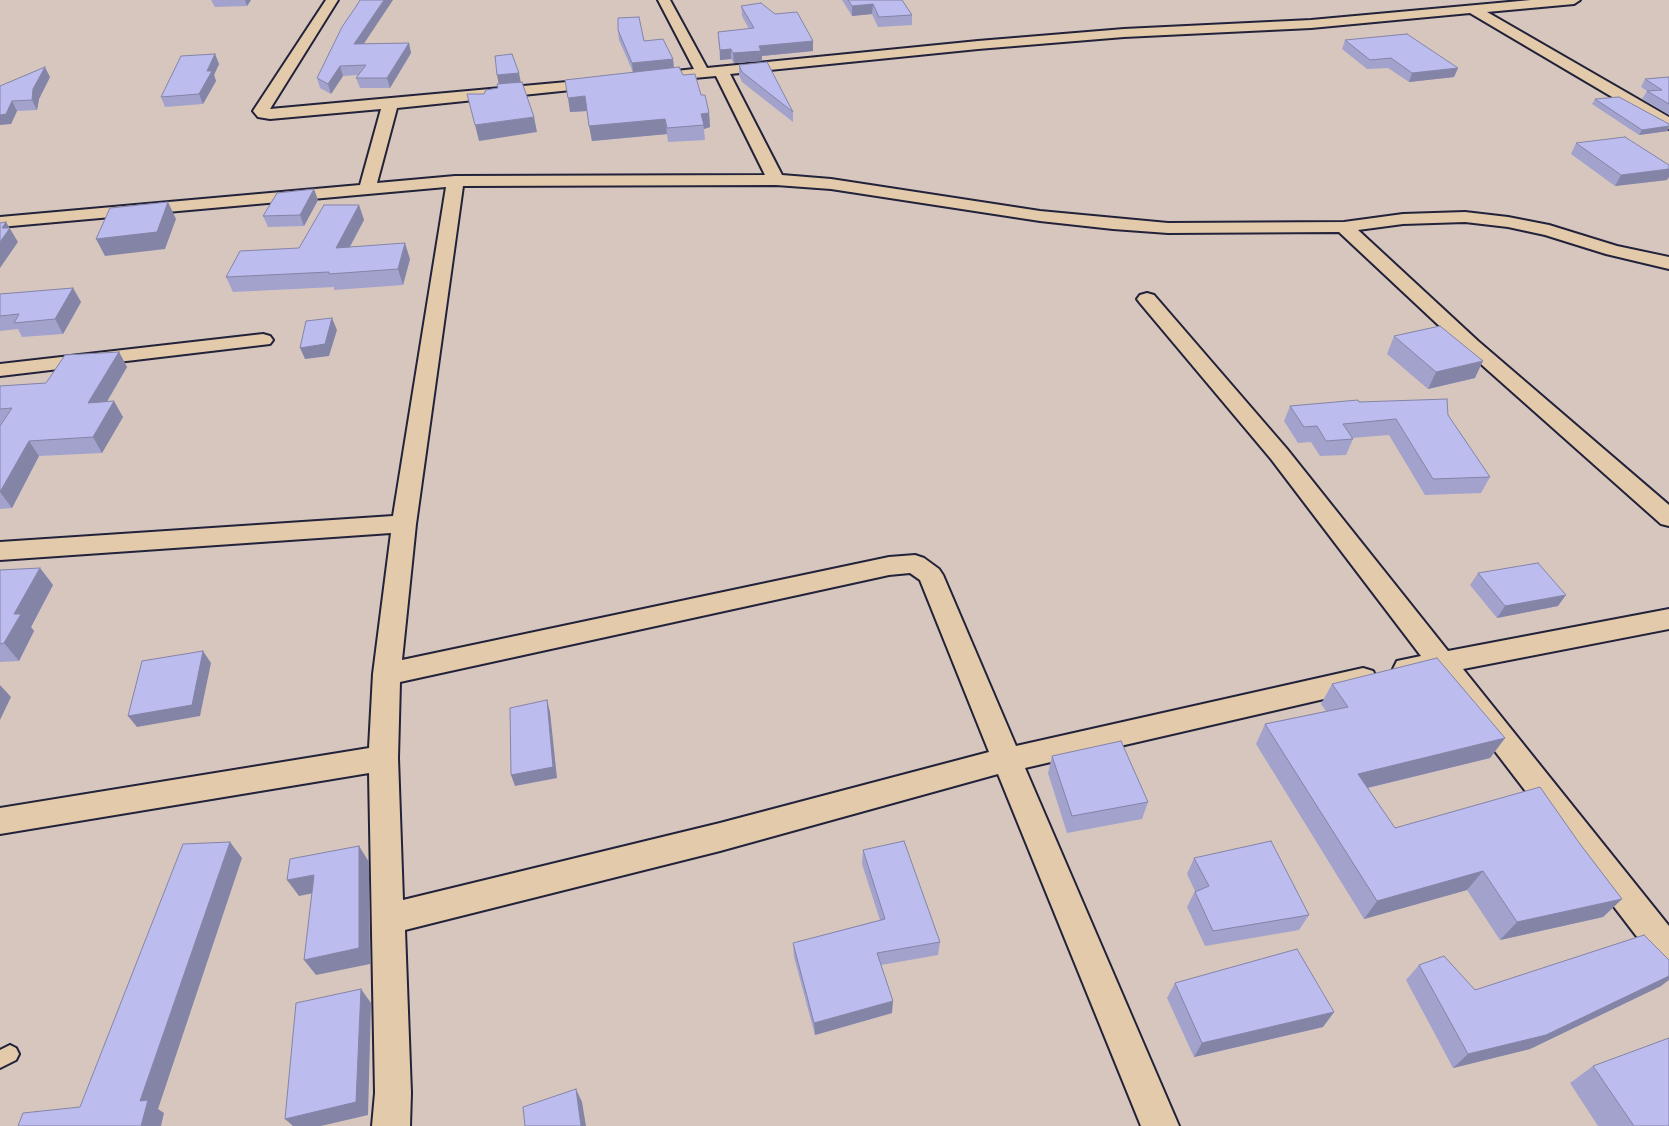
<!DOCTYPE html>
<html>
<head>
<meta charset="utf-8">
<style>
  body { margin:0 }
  canvas { display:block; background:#d7c6be }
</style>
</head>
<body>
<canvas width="1669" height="1126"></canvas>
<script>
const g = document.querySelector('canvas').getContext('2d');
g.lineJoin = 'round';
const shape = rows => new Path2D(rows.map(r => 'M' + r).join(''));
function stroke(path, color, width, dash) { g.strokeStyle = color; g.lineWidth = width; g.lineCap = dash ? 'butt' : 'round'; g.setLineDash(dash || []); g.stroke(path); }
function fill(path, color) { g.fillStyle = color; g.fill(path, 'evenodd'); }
const lane = shape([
  [10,1045,16,1048,19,1054,16,1060,0,1068,0,1050,10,1045]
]);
const street = shape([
  [326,0,338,0,270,109,600,79,605,80,607,83,605,86,600,87,397,108,377,183,455,176,765,175,716,76,649,82,644,81,642,78,644,75,649,74,694,69,658,0,670,0,707,68,978,41,1124,29,1311,20,1531,0,1580,0,1574,4,1487,12,1669,117,1669,129,1663,127,1470,13,1311,28,1124,37,978,49,730,74,782,175,831,179,1040,211,1168,223,1344,222,1403,214,1465,212,1508,217,1549,225,1617,246,1669,257,1669,269,1606,254,1545,235,1508,227,1465,222,1403,224,1358,230,1478,341,1669,505,1669,526,1661,524,1464,349,1339,232,1168,233,1113,229,1040,221,831,189,776,185,463,186,416,524,402,660,889,557,915,555,924,558,939,569,943,575,1016,746,1363,668,1373,671,1377,679,1373,687,1363,690,1025,768,1179,1126,1141,1126,998,774,720,851,405,930,411,1093,410,1126,372,1126,375,1093,369,773,0,834,0,808,369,748,373,674,391,533,0,560,0,542,393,516,446,187,0,227,0,217,360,185,381,109,270,119,258,117,253,111,326,0],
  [910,573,920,580,989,752,720,823,403,900,398,758,400,682,889,575,910,573],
  [1147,293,1154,295,1287,449,1448,651,1669,609,1669,629,1463,669,1669,926,1669,968,1657,963,1436,674,1407,680,1397,677,1393,669,1397,661,1421,656,1271,459,1140,303,1137,299,1140,295,1147,293],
  [263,334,270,336,273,340,270,344,0,376,0,364,263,334]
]);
stroke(lane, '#22223b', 4);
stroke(street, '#22223b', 4);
fill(lane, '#e2caaa');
fill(street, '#e2caaa');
fill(shape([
  [211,0,251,0,247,6,215,7],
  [842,0,902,0,912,15,912,25,878,27,872,14,852,16],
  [741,6,775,14,813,41,813,51,762,56,762,61,734,63,731,59,720,60,718,32,749,29,742,16],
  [618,30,644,41,673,59,674,68,683,75,701,95,709,113,710,127,704,129,705,140,668,142,667,134,592,141,587,111,570,112,633,72,619,40],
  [1345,40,1458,68,1454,77,1409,82,1388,68,1367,69,1342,49],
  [409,43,411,53,390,88,360,88,356,78,358,75,343,76,331,94,320,88,317,78,364,44],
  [215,54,219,64,214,75,216,81,203,104,165,107,161,97],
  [739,65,793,112,793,122,742,82,739,75],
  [50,77,39,99,37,110,17,111,11,124,0,86],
  [1669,77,1669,115,1642,99,1647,91,1641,87,1645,79],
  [1595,99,1668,131,1639,135,1592,104],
  [1576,143,1667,180,1615,186,1571,154],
  [318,200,304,226,268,227,263,216],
  [359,205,364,220,350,247,410,259,403,285,334,290,334,287,233,292,226,277,299,248],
  [73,288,81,302,63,334,22,337,18,329,0,331,0,294],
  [1394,336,1475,378,1428,389,1387,354],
  [119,352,127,367,107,402,123,417,102,453,39,456,12,508,0,509,0,386,46,383],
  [1359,402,1448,415,1490,477,1481,493,1425,495,1389,435,1352,438,1353,439,1346,455,1320,456,1311,442,1298,443,1284,421,1290,406],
  [40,568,53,585,31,627,34,631,19,661,0,662,0,570],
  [1478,573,1558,606,1497,618,1470,585],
  [1332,684,1505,738,1490,758,1368,788,1395,828,1580,844,1622,899,1603,917,1500,940,1467,890,1364,919,1256,744,1265,724,1326,711,1321,704],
  [1052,756,1148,802,1142,819,1067,833,1048,773],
  [863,850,940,942,938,955,881,965,892,1013,815,1035,794,957,793,943,880,920,862,864],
  [1194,858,1309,915,1299,930,1205,946,1187,907,1195,891,1187,874],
  [1419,965,1475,990,1661,986,1530,1049,1453,1068,1406,980],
  [1175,983,1334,1012,1323,1027,1194,1057,1167,998],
  [1593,1066,1669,1126,1598,1126,1570,1083]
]), '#a2a2cd');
fill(shape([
  [245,0,251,0,247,6],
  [384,0,393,0,357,54,354,44],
  [873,4,872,14,852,16,852,6],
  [813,41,813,51,762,56,762,61,734,63,733,53,759,46],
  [409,43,411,53,390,88,387,78],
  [731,49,731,59,720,60,720,50],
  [215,54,219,64,214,75,216,81,203,104,199,94,207,71],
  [673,59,674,69,633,73,632,63],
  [340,66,343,76,331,94,328,84],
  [45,67,50,77,39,99,37,110,32,100,33,89],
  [1458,68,1454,77,1409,82,1412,73],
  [519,73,521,83,499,86,497,75],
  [585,96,587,111,570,112,568,98],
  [12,101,17,111,11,124,0,125,0,115],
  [709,113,710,127,704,129,701,114],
  [534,117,537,132,479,141,475,125],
  [665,119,667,134,592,141,589,126],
  [1669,126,1668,131,1639,135,1642,130],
  [1669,169,1669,177,1667,180,1615,186,1621,175],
  [314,189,318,200,304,226,300,215],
  [168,202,176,219,165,249,105,256,96,239],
  [359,205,364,220,341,263,336,248],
  [6,222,18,242,0,268,0,242,2,228],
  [405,243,410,259,403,285,398,269],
  [73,288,81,302,63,334,55,319],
  [332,318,337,330,329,356,305,359,300,348],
  [119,352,127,367,97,418,88,403],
  [1483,361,1475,378,1428,389,1436,372],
  [114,401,123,417,102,453,93,437],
  [29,441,39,456,12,508,0,492],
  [40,568,53,585,31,627,34,631,19,661,4,643,14,614],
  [1566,595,1558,606,1497,618,1505,606],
  [203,651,211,663,200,716,137,727,128,716],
  [0,685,11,697,0,720],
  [547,700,550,712,557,778,515,786,511,775],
  [1505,738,1490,758,1346,793,1358,774],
  [230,842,242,858,158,1109,164,1113,161,1126,141,1126,140,1101],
  [359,846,369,862,370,964,316,975,304,960],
  [1483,871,1467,890,1364,919,1377,901],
  [314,875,324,891,299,896,287,880],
  [1622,899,1603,917,1500,940,1517,922],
  [1669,976,1669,980,1661,986,1530,1049,1453,1068,1468,1054],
  [361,989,371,1003,368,1115,321,1126,293,1126,285,1119],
  [893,1001,892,1013,815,1035,814,1023],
  [1334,1012,1323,1027,1194,1057,1202,1043],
  [576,1089,582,1102,586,1126,581,1126]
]), '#8484a7');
const building = shape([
  [360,0,384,0,354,44,409,43,387,78,356,78,366,65,340,66,328,84,317,78,342,27,357,5,360,0],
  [848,0,902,0,912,15,879,17,873,4,852,6,848,0],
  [761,3,775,14,797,12,813,41,759,46,761,51,733,53,731,49,720,50,718,32,754,28,741,6,761,3],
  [639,17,644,41,663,39,673,59,632,63,618,30,618,18,639,17],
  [1407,34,1458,68,1412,73,1391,58,1370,60,1345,40,1407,34],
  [215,54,207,71,212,71,199,94,161,97,181,56,215,54],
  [512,54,519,73,497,75,495,56,512,54],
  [767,62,793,112,742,72,739,65,767,62],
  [45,67,33,89,32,100,12,101,6,114,0,115,0,86,45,67],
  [679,67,683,75,695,74,701,95,705,95,709,113,701,114,704,125,667,128,665,119,589,126,585,96,568,98,565,80,679,67],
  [1669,77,1669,104,1647,91,1662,90,1645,79,1669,77],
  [522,82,534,117,475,125,467,94,484,94,486,90,498,88,497,84,522,82],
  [1619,97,1669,124,1669,126,1642,130,1595,99,1619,97],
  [1625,137,1669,165,1669,169,1621,175,1576,143,1625,137],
  [314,189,300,215,263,216,277,193,314,189],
  [168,202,157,232,96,239,110,208,168,202],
  [324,205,359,205,336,248,405,243,398,269,329,274,329,272,226,277,240,251,299,248,324,205],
  [6,222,2,228,10,228,0,242,0,223,6,222],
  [73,288,55,319,14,323,19,314,0,316,0,294,73,288],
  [332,318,325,344,300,348,306,321,332,318],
  [1440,326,1483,361,1436,372,1394,336,1440,326],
  [119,352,88,403,114,401,93,437,29,441,0,492,0,426,12,408,0,409,0,386,46,383,65,355,119,352],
  [1447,399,1448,415,1490,477,1433,479,1396,419,1343,424,1353,439,1326,441,1317,426,1304,427,1290,406,1358,400,1359,402,1447,399],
  [1538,563,1566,595,1505,606,1478,573,1538,563],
  [40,568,14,614,21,614,4,643,0,644,0,570,40,568],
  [203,651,192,705,128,716,142,661,203,651],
  [1437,658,1505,738,1358,774,1395,828,1540,787,1580,844,1622,899,1517,922,1483,871,1377,901,1265,724,1348,707,1332,684,1437,658],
  [547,700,553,767,511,775,510,708,547,700],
  [1121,741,1148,802,1072,816,1052,756,1121,741],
  [904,841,940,942,877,953,893,1001,814,1023,793,943,885,919,863,850,904,841],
  [1271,841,1309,915,1213,931,1195,892,1209,886,1194,858,1271,841],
  [230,842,140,1101,148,1100,141,1126,18,1126,23,1113,80,1107,183,844,230,842],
  [359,846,359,948,304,960,314,875,287,880,290,859,359,846],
  [1644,935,1669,960,1669,976,1546,1035,1468,1054,1419,965,1444,956,1475,990,1644,935],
  [1297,949,1334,1012,1202,1043,1175,983,1297,949],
  [361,989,356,1102,285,1119,296,1003,361,989],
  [1669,1038,1669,1126,1634,1126,1593,1066,1669,1038],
  [576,1089,581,1126,525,1126,523,1107,576,1089]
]);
fill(building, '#bcbcee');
stroke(building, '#8484a7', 1);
</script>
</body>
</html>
